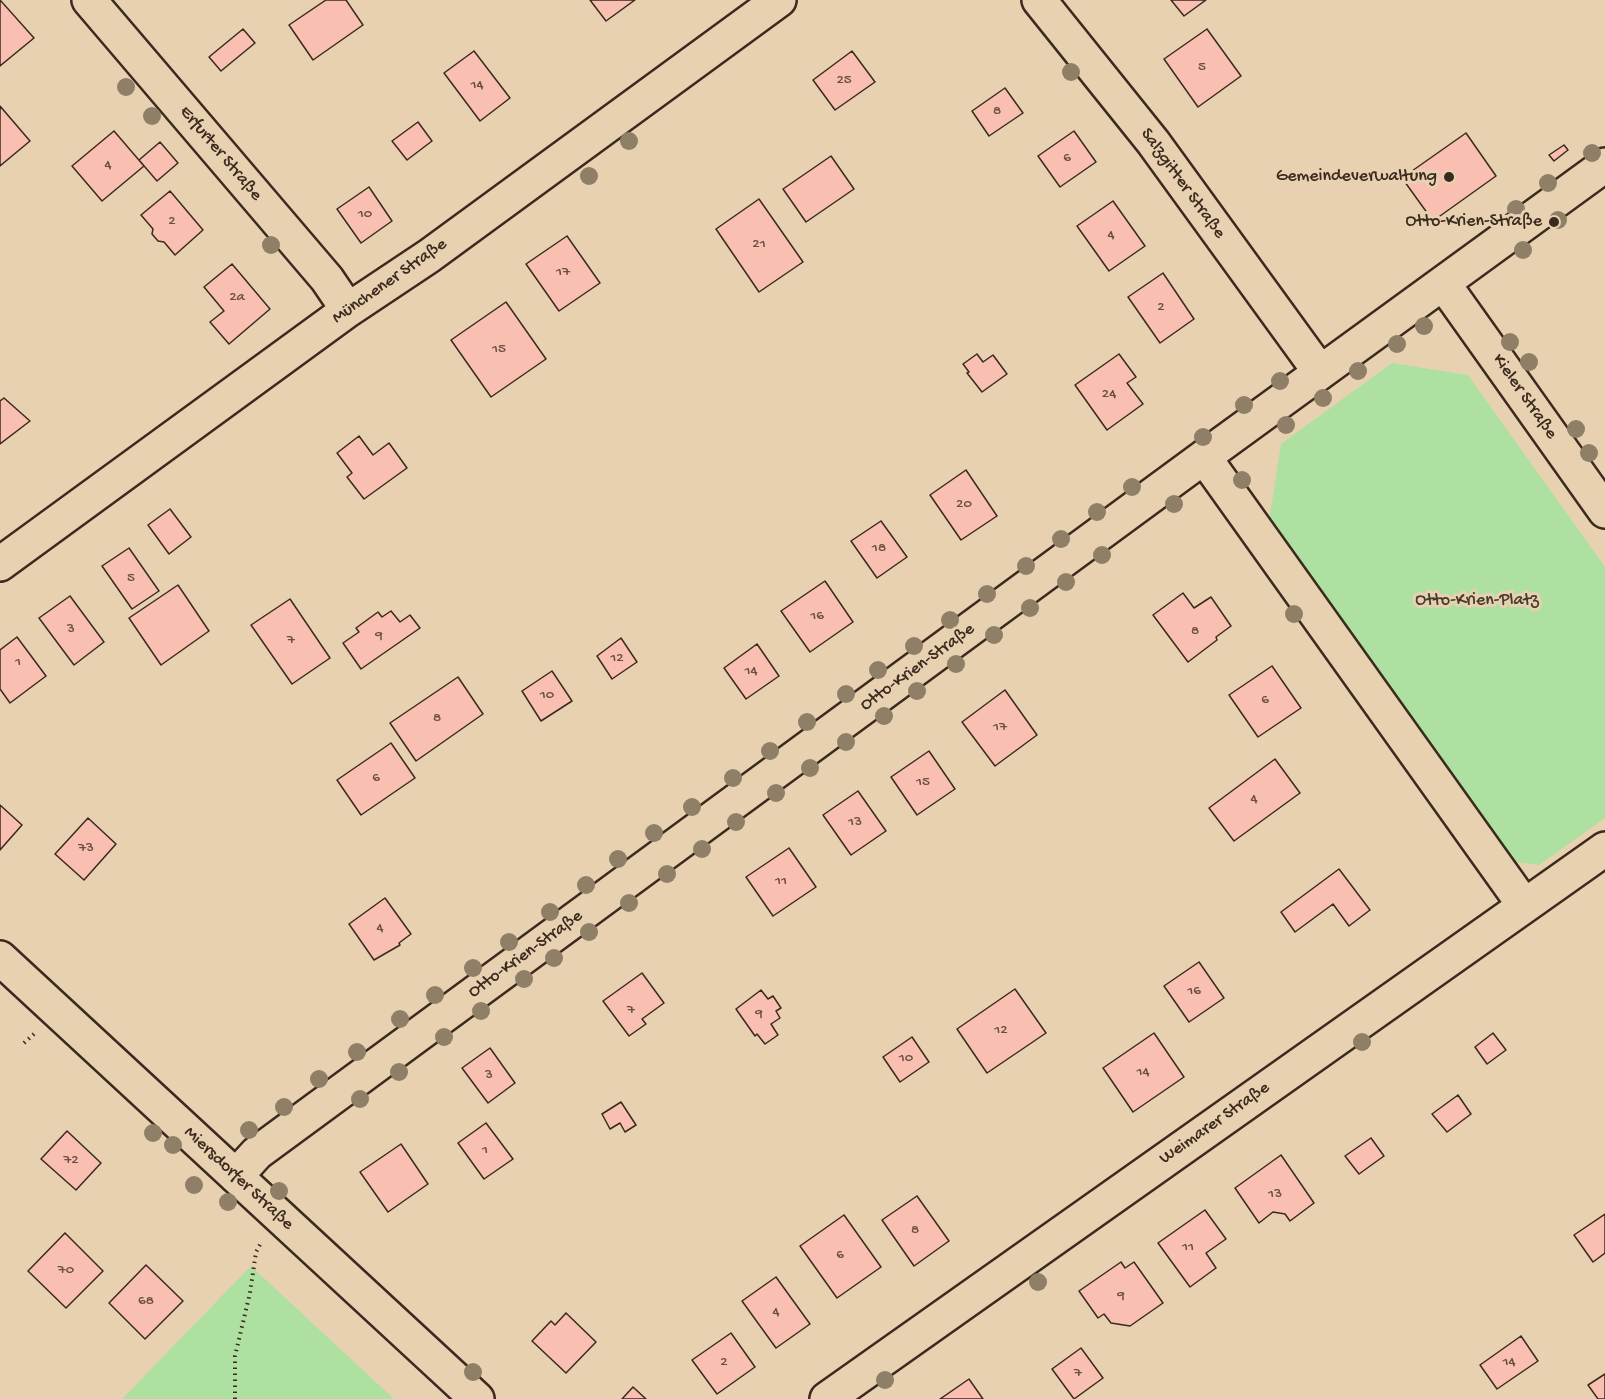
<!DOCTYPE html>
<html>
<head>
<meta charset="utf-8">
<style>
  body { margin:0 }
  canvas { display:block; background:#e8d1b1 }
</style>
</head>
<body>
<canvas width="1605" height="1399"></canvas>
<script>
const g = document.querySelector('canvas').getContext('2d');
g.lineJoin = 'round';
function fill(path, color) { g.fillStyle = color; g.fill(path, 'evenodd'); }
const shape = rows => new Path2D(rows.map(r => 'M' + r).join(''));
function stroke(path, color, width, dash) { g.strokeStyle = color; g.lineWidth = width; g.lineCap = dash ? 'butt' : 'round'; g.setLineDash(dash || []); g.stroke(path); }
function write(font, color, halo, rows, align = 'center') {
  g.font = font + ' "Gochi Hand",sans-serif'; g.lineWidth = 6; g.setLineDash([]); g.textBaseline = 'middle'; g.strokeStyle = halo; g.fillStyle = color; for (const [text, x, y, turn = 0] of rows) {
    g.save(); g.translate(x, y); g.rotate((+turn || 0) * Math.PI / 180); g.textAlign = isNaN(turn) ? turn : align; if (halo) g.strokeText(text, 0, 0); g.fillText(text, 0, 0); g.restore();
  }
}
fill(shape([
  [1392,363,1468,375,1605,567,1605,818,1539,865,1508,861,1269,521,1281,444],
  [251,1266,394,1399,122,1399]
]), '#ade0a1');
const building = shape([
  [0,0,34,38,0,66,0,0],
  [326,0,346,0,363,25,313,60,289,25,326,0],
  [590,0,635,0,606,21,590,0],
  [1171,0,1206,0,1184,16,1171,0],
  [243,29,255,43,221,71,209,57,243,29],
  [1207,29,1241,76,1198,107,1164,59,1207,29],
  [474,51,510,98,480,121,444,73,474,51],
  [852,51,875,82,835,110,813,80,852,51],
  [1005,88,1023,113,989,136,972,111,1005,88],
  [0,106,30,141,0,166,0,106],
  [418,122,432,141,407,160,392,141,418,122],
  [114,131,144,166,102,201,72,166,114,131],
  [1074,131,1096,162,1060,187,1038,156,1074,131],
  [1466,133,1496,176,1433,221,1402,178,1466,133],
  [160,142,178,163,157,181,139,160,160,142],
  [1564,145,1568,150,1554,161,1549,155,1564,145],
  [831,156,854,189,806,222,783,189,831,156],
  [369,187,392,221,361,243,337,209,369,187],
  [170,191,203,230,175,255,164,242,158,241,152,234,153,229,141,215,170,191],
  [759,199,803,262,759,292,716,229,759,199],
  [1113,201,1145,246,1109,271,1077,226,1113,201],
  [567,236,600,283,559,311,526,264,567,236],
  [232,264,270,309,229,344,210,322,224,311,204,287,232,264],
  [1163,273,1194,319,1160,343,1128,297,1163,273],
  [506,302,546,359,491,397,451,340,506,302],
  [977,354,983,362,993,355,1007,374,982,392,967,373,969,372,963,364,977,354],
  [1119,354,1136,377,1127,383,1143,404,1107,430,1075,385,1119,354],
  [4,398,30,421,0,444,0,401,4,398],
  [359,436,373,455,389,443,407,468,364,499,347,477,352,473,337,453,359,436],
  [966,470,997,516,961,540,930,495,966,470],
  [170,509,191,537,169,554,148,525,170,509],
  [881,521,907,557,877,578,851,541,881,521],
  [129,548,159,591,132,609,102,566,129,548],
  [825,581,853,622,810,652,781,611,825,581],
  [178,585,209,631,161,665,129,618,178,585],
  [1183,593,1194,608,1211,597,1231,626,1216,637,1217,640,1188,662,1153,615,1183,593],
  [70,596,104,642,74,665,39,618,70,596],
  [290,599,330,658,292,684,251,625,290,599],
  [391,611,400,622,410,615,420,628,361,669,343,643,359,632,356,628,378,612,382,617,391,611],
  [17,637,46,676,10,703,0,689,0,650,17,637],
  [621,638,637,662,612,679,597,656,621,638],
  [757,644,779,676,746,699,724,668,757,644],
  [1272,666,1301,708,1258,737,1229,695,1272,666],
  [552,671,572,701,541,721,522,691,552,671],
  [458,677,483,714,416,761,390,723,458,677],
  [1005,690,1037,735,995,766,962,722,1005,690],
  [391,743,415,778,361,815,337,780,391,743],
  [929,751,955,789,917,815,891,777,929,751],
  [1275,759,1300,793,1234,841,1209,808,1275,759],
  [858,791,886,831,851,855,823,815,858,791],
  [0,805,22,825,0,850,0,805],
  [88,818,116,844,84,880,55,854,88,818],
  [789,848,816,887,773,916,746,877,789,848],
  [1339,869,1370,910,1349,926,1333,904,1295,932,1281,912,1339,869],
  [385,898,411,934,399,943,400,945,374,960,349,924,385,898],
  [1199,962,1224,998,1189,1022,1164,986,1199,962],
  [642,973,664,1003,642,1019,646,1024,629,1036,603,1001,642,973],
  [1015,989,1046,1033,987,1073,957,1029,1015,989],
  [761,990,768,999,773,996,781,1008,776,1011,780,1018,771,1024,778,1035,765,1044,757,1034,755,1036,736,1009,761,990],
  [1154,1033,1184,1077,1133,1112,1103,1068,1154,1033],
  [1493,1033,1506,1050,1487,1064,1475,1047,1493,1033],
  [912,1037,929,1062,900,1082,883,1057,912,1037],
  [490,1048,515,1083,488,1103,462,1068,490,1048],
  [1458,1095,1471,1114,1447,1132,1432,1114,1458,1095],
  [621,1102,636,1125,625,1132,620,1123,610,1129,602,1114,621,1102],
  [486,1123,513,1159,484,1179,458,1143,486,1123],
  [67,1131,101,1163,76,1190,41,1159,67,1131],
  [1371,1138,1384,1156,1359,1174,1345,1156,1371,1138],
  [401,1144,428,1184,388,1212,360,1172,401,1144],
  [1281,1155,1314,1203,1290,1221,1285,1214,1273,1212,1259,1223,1235,1188,1281,1155],
  [917,1196,949,1241,914,1266,882,1220,917,1196],
  [1205,1210,1226,1239,1206,1253,1216,1268,1190,1287,1158,1243,1205,1210],
  [1605,1214,1605,1253,1593,1262,1574,1235,1605,1214],
  [844,1215,881,1267,837,1298,800,1246,844,1215],
  [65,1233,103,1271,66,1308,28,1271,65,1233],
  [1121,1262,1125,1268,1134,1262,1163,1303,1130,1326,1111,1323,1104,1314,1098,1318,1079,1291,1121,1262],
  [146,1265,183,1301,145,1339,109,1303,146,1265],
  [776,1277,810,1324,776,1348,742,1301,776,1277],
  [566,1313,596,1342,566,1373,532,1341,551,1321,555,1325,566,1313],
  [731,1333,755,1367,717,1394,692,1360,731,1333],
  [1521,1336,1538,1361,1497,1389,1480,1365,1521,1336],
  [1081,1348,1103,1378,1074,1399,1052,1369,1081,1348],
  [1605,1374,1605,1399,1598,1399,1588,1385,1605,1374],
  [969,1379,983,1399,940,1399,969,1379],
  [633,1387,646,1399,622,1399,633,1387]
]);
fill(building, '#f9bfb1');
stroke(building, '#3b2a1e', 1.5);
const minor = shape([
  [89,0,327,279,348,310],
  [1039,0,1153,142,1320,372],
  [1443,283,1605,511],
  [1204,457,1524,905],
  [0,564,348,310,429,256,779,0],
  [236,1176,257,1153,1204,457,1605,165],
  [827,1399,1605,849]
]);
const tertiary = shape([
  [0,958,477,1399]
]);
stroke(minor, '#3b2a1e', 38);
stroke(tertiary, '#3b2a1e', 38);
stroke(shape([
  [24,1043,35,1033],
  [235,1399,235,1356,250,1293,256,1252,262,1241]
]), '#3b2a1e', 4, [1.5, 4.5]);
stroke(minor, '#e8d1b1', 33);
stroke(tertiary, '#e8d1b1', 33);
g.fillStyle = '#8f7f67';
for (const [x, y] of [
  [1071,72],
  [126,87],
  [152,116],
  [629,141],
  [1592,153],
  [589,176],
  [1548,183],
  [1516,209],
  [1558,220],
  [271,245],
  [1523,250],
  [1424,326],
  [1510,342],
  [1397,344],
  [1529,362],
  [1358,371],
  [1280,381],
  [1323,398],
  [1244,405],
  [1286,425],
  [1576,429],
  [1203,437],
  [1589,453],
  [1242,480],
  [1132,487],
  [1174,504],
  [1097,512],
  [1061,539],
  [1102,555],
  [1026,566],
  [1066,582],
  [987,594],
  [1030,608],
  [1294,614],
  [950,620],
  [994,635],
  [914,646],
  [956,664],
  [878,670],
  [917,691],
  [846,694],
  [884,716],
  [807,722],
  [846,742],
  [770,751],
  [810,768],
  [733,778],
  [776,793],
  [692,807],
  [736,822],
  [654,833],
  [702,849],
  [618,859],
  [667,874],
  [586,885],
  [629,903],
  [550,912],
  [589,932],
  [509,942],
  [554,958],
  [473,968],
  [524,979],
  [435,995],
  [481,1011],
  [400,1019],
  [444,1037],
  [1362,1042],
  [357,1052],
  [399,1072],
  [319,1079],
  [360,1099],
  [284,1107],
  [249,1130],
  [153,1133],
  [173,1145],
  [194,1185],
  [279,1191],
  [228,1202],
  [1038,1282],
  [473,1372],
  [885,1380]
]) { g.beginPath(); g.arc(x, y, 9, 0, 2 * Math.PI); g.fill(); }
for (const [x, y, r, color] of [
  [1449,177,6,"#3b2a1e"],
  [1554,222,6,"#3b2a1e"]
]) { const dot = new Path2D(); dot.arc(x, y, r, 0, 2 * Math.PI); g.fillStyle = color; g.fill(dot); stroke(dot, '#e8d1b1', 2); }
write('15px', '#6a4f43', null, [
  ["5",1202,68],
  ["25",844,81],
  ["14",477,86],
  ["8",997,112],
  ["6",1067,159],
  ["4",108,166],
  ["10",365,215],
  ["2",172,222],
  ["4",1111,236],
  ["21",759,245],
  ["17",563,273],
  ["2a",237,298],
  ["2",1161,308],
  ["15",499,350],
  ["24",1109,395],
  ["20",964,505],
  ["18",879,549],
  ["5",131,579],
  ["16",817,617],
  ["3",71,630],
  ["8",1195,632],
  ["9",379,637],
  ["7",291,641],
  ["12",617,659],
  ["1",18,663],
  ["14",751,672],
  ["10",547,696],
  ["6",1265,701],
  ["8",437,719],
  ["17",1000,728],
  ["6",376,779],
  ["15",923,783],
  ["4",1254,800],
  ["13",855,823],
  ["73",86,849],
  ["11",781,882],
  ["4",380,929],
  ["16",1194,992],
  ["7",631,1011],
  ["9",759,1015],
  ["12",1001,1031],
  ["10",906,1059],
  ["14",1143,1073],
  ["3",489,1076],
  ["1",485,1151],
  ["72",71,1161],
  ["13",1275,1195],
  ["8",915,1231],
  ["11",1188,1248],
  ["6",840,1256],
  ["70",66,1271],
  ["9",1121,1297],
  ["68",146,1302],
  ["4",776,1313],
  ["2",724,1363],
  ["14",1509,1363],
  ["7",1078,1374]
]);
write('18px', '#3b2a1e', '#e8d1b1', [
  ["Erfurter Straße",220,154,50],
  ["Salzgitter Straße",1182,184,54],
  ["Münchener Straße",390,282,-35],
  ["Kieler Straße",1524,397,55],
  ["Otto-Krien-Straße",918,668,-36],
  ["Otto-Krien-Straße",526,955,-36],
  ["Weimarer Straße",1215,1124,-35],
  ["Miersdorfer Straße",238,1179,43]
]);
write('18px', '#3b2a1e', '#e8d1b1', [
  ["Gemeindeverwaltung",1437,177],
  ["Otto-Krien-Straße",1542,222]
], 'right');
write('18px', '#463c2b', '#e8d1b1', [
  ["Otto-Krien-Platz",1477,601]
]);
</script>
</body>
</html>
